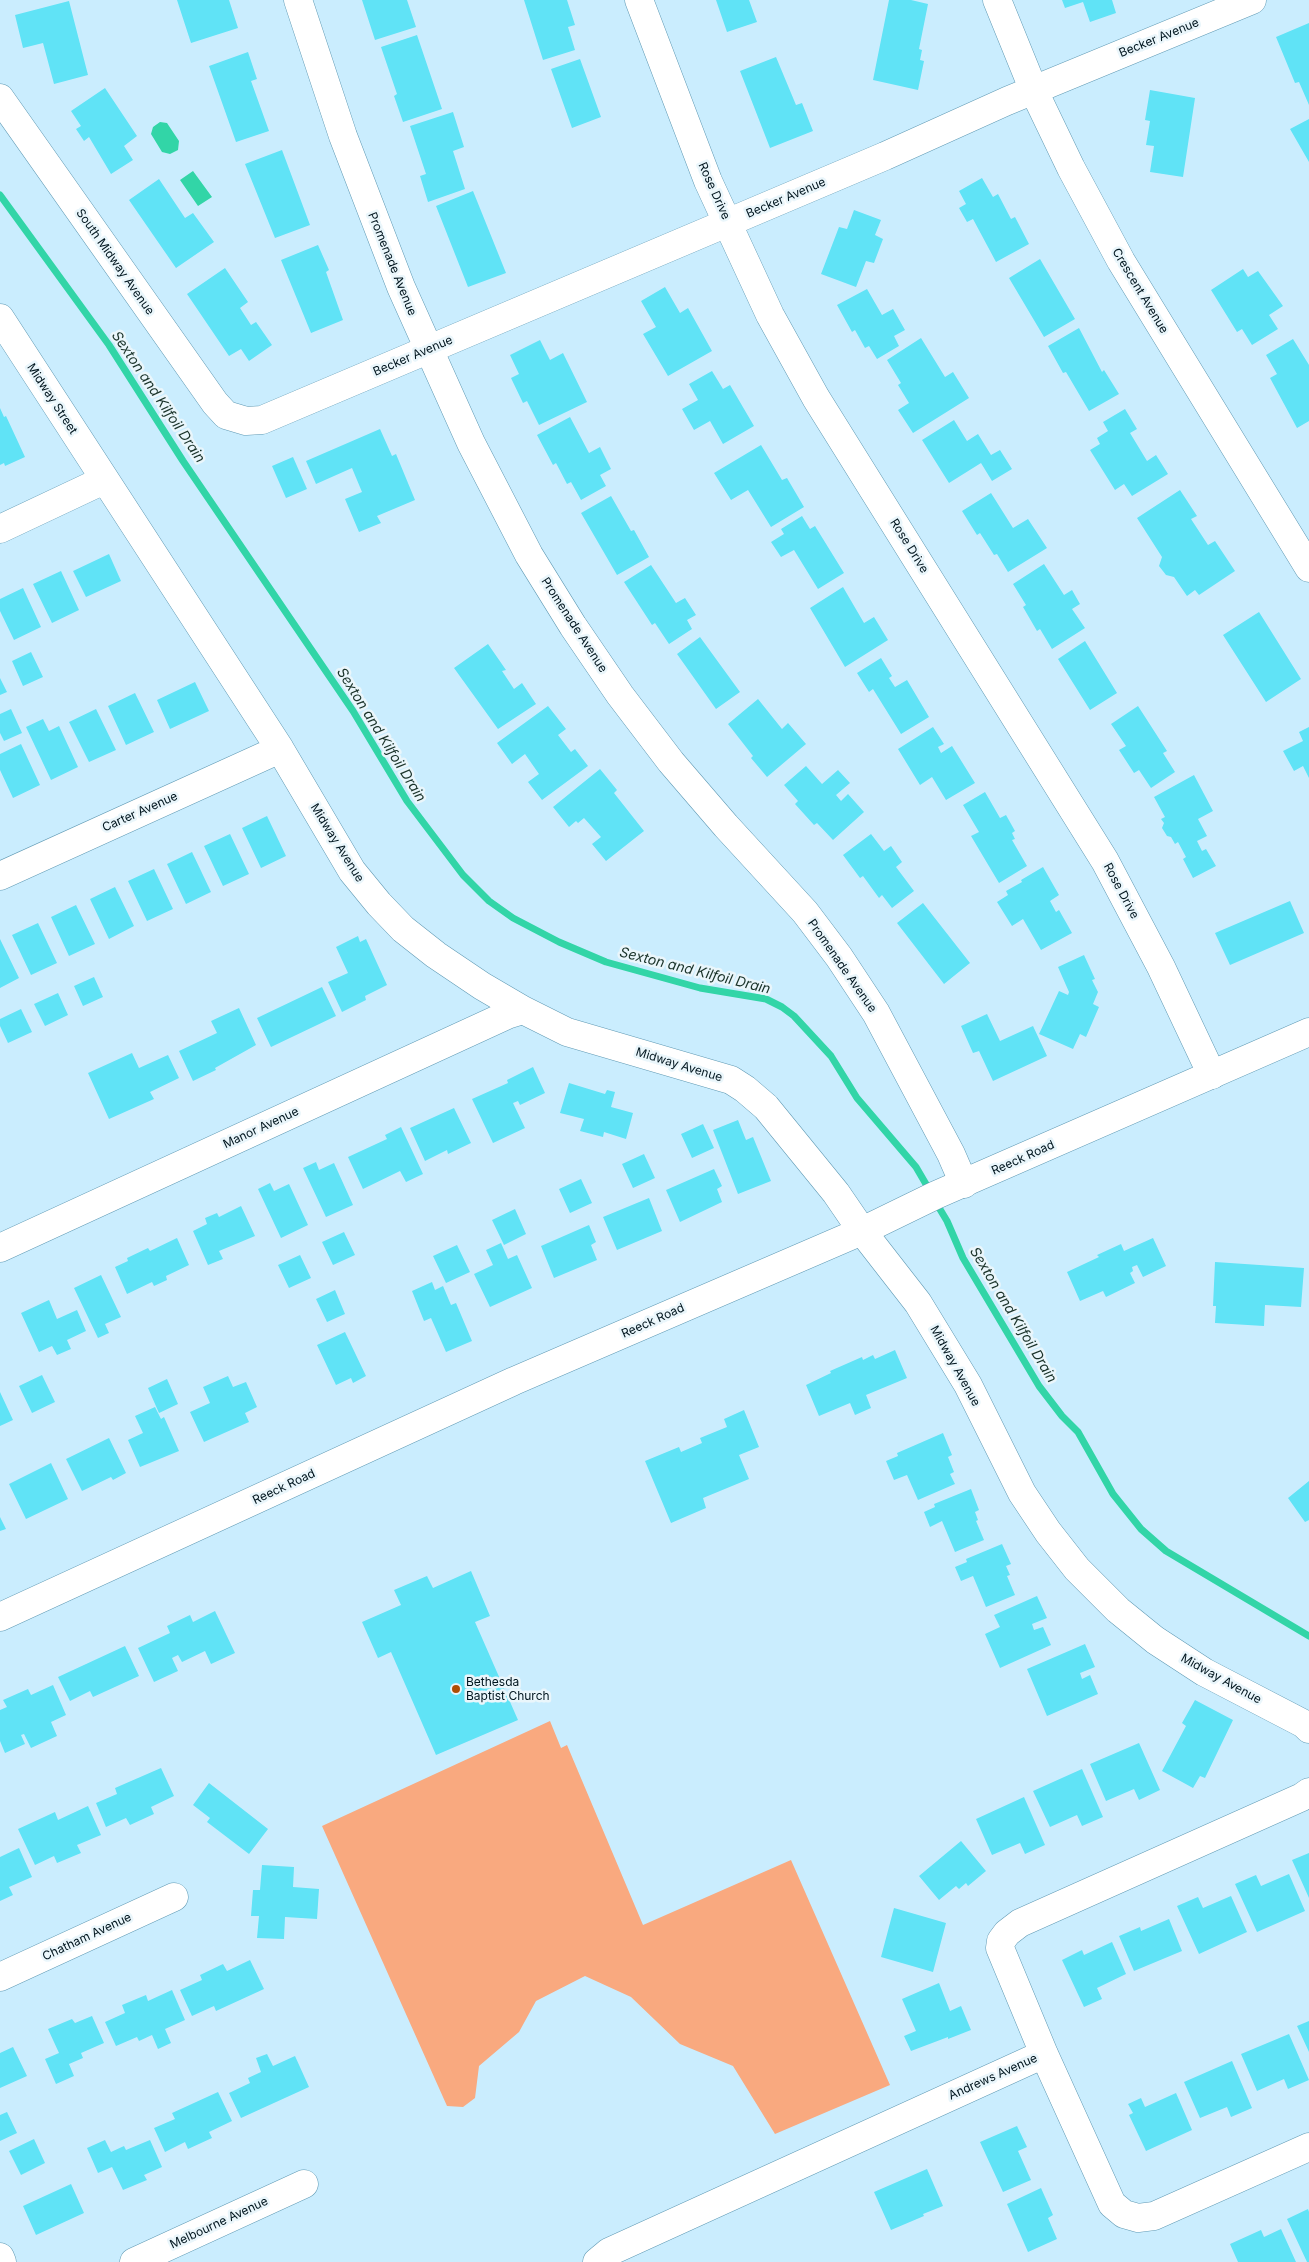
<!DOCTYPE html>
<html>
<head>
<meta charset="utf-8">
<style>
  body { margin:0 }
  canvas { display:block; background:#caedfe }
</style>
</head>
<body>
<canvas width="1309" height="2262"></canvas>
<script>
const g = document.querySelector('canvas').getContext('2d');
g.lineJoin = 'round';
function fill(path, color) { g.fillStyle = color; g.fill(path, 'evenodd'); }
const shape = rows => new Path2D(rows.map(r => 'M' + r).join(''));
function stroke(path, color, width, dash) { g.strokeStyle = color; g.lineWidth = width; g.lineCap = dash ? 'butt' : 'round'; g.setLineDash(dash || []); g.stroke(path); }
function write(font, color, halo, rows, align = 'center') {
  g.font = font + ' Inter,sans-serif'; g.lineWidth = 5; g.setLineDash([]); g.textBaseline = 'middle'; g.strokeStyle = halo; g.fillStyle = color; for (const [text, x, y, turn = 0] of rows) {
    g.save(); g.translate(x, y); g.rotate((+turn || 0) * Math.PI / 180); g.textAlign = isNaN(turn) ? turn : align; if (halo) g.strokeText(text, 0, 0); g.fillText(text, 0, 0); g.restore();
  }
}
fill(shape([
  [550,1721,561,1748,567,1745,643,1925,791,1860,890,2085,775,2134,733,2066,680,2044,631,1997,585,1976,536,2001,519,2032,479,2066,475,2098,463,2107,447,2106,322,1826]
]), '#f9a97f');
fill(shape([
  [160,122,167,123,179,141,178,150,170,154,162,152,151,134,153,127],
  [193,171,212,197,198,206,180,180]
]), '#32d5a7');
stroke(shape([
  [0,195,109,345,183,461,353,711,407,801,463,875,489,901,513,918,559,942,606,962,700,988,766,999,782,1007,794,1016,831,1056,857,1098,916,1167,930,1191],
  [935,1201,947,1221,963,1258,1039,1386,1062,1416,1078,1432,1113,1494,1141,1529,1166,1551,1309,1636]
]), '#32d5a7', 7);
fill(shape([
  [177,0,229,0,238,28,191,43],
  [362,0,407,0,416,27,375,40],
  [524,0,567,0,575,25,568,27,575,50,543,60],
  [716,0,749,0,757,22,727,32],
  [889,0,911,0,928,4,919,49,922,50,920,60,924,61,918,90,873,80],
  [1062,0,1112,0,1116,13,1090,22,1083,2,1065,8],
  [69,1,88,75,54,84,43,43,23,48,15,15],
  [1309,23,1309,105,1299,82,1295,83,1276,37],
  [417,35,442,109,403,122,394,96,397,94,381,47],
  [248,52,257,79,251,81,269,131,236,142,209,66],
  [776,57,796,105,802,103,813,131,770,148,740,71],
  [580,59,601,117,572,128,551,69],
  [105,88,137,136,124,146,133,160,111,174,89,137,84,141,76,129,81,126,71,111],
  [1150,90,1195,98,1183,177,1150,172,1154,146,1146,145,1150,121,1145,120],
  [453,112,464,147,453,151,465,189,428,202,420,176,426,174,410,126],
  [1309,119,1309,162,1290,129],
  [282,150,310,225,275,238,245,164],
  [982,178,993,197,998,194,1011,219,1015,217,1029,244,996,262,973,219,967,222,959,208,966,204,959,191],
  [159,179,185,218,193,213,214,242,176,268,129,200],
  [473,191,506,273,468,287,436,206],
  [854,210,881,220,875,235,883,239,874,263,866,261,856,287,821,274,839,227,847,229],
  [318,245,329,270,326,272,343,320,311,333,281,260],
  [1040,259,1075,319,1044,337,1009,278],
  [225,268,248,302,240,308,251,325,256,322,272,345,249,361,241,349,229,356,187,294],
  [1243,269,1248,277,1258,271,1283,306,1269,315,1278,329,1252,345,1242,329,1237,332,1211,290],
  [665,287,680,313,688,308,712,351,668,376,643,334,656,327,641,301],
  [867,289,882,315,893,309,905,330,894,336,899,346,877,359,869,346,865,348,855,330,852,332,837,305],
  [1079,328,1102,372,1104,370,1119,394,1089,411,1066,372,1063,373,1048,346],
  [921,338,945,377,953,372,969,398,913,433,898,410,909,403,898,385,901,383,887,360],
  [1293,339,1309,365,1309,421,1297,428,1270,378,1277,374,1266,355],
  [540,340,550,360,563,353,587,402,539,425,527,401,523,403,511,378,519,374,510,355],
  [712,371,723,389,730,385,754,426,723,444,710,421,694,430,682,409,698,400,689,384],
  [0,408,4,417,6,416,25,457,5,466,4,463,0,465],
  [1125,409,1137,429,1130,433,1147,461,1156,455,1168,474,1132,496,1124,484,1115,490,1090,450,1100,444,1097,438,1108,431,1103,422],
  [570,417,589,453,600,447,611,469,600,475,606,486,581,500,571,482,567,484,556,463,553,465,537,435],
  [954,420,967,441,978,434,991,455,1000,450,1012,469,992,481,981,463,949,483,922,440],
  [380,429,392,456,396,454,415,500,377,516,381,523,359,532,345,499,362,492,352,468,316,484,306,461],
  [761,445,782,480,787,478,804,507,771,527,748,490,731,500,714,473],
  [293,457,307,489,286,498,272,466],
  [1180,490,1197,516,1191,519,1208,545,1215,541,1235,571,1199,595,1195,590,1187,596,1174,577,1166,575,1159,566,1162,557,1137,518],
  [991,493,1013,528,1028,519,1047,548,1008,572,997,554,994,555,980,533,977,535,962,511],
  [611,496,631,531,634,530,649,557,617,575,581,513],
  [802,516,810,529,815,526,844,573,818,589,794,550,781,557,771,542,784,534,781,529],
  [109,554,121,581,86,597,73,571],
  [1044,564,1064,595,1072,590,1080,604,1072,609,1085,628,1052,649,1040,629,1037,631,1023,607,1026,605,1013,584],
  [651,565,676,603,685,598,696,615,687,620,692,629,669,644,655,623,652,625,624,582],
  [61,571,79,610,52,623,33,584],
  [843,587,864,623,874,617,888,640,845,667,810,608],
  [23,588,41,627,14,640,0,611,0,599],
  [1259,612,1301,679,1266,702,1223,635],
  [700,637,740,692,716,709,677,654],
  [1085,641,1117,693,1090,710,1058,659],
  [488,644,506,670,502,671,514,689,522,683,536,704,498,729,454,668],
  [31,652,43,677,23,686,12,661],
  [881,658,892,676,889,678,895,687,907,680,929,717,901,734,873,689,869,692,857,673],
  [0,678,7,692,0,695],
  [195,682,209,711,170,729,157,700],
  [135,693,154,732,126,745,108,706],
  [758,699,782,729,788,723,806,744,767,777,751,758,753,756,728,724],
  [548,706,566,729,558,735,571,752,575,749,588,766,542,800,528,782,539,774,525,754,512,764,497,743],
  [1138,706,1167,751,1163,753,1175,772,1151,788,1139,770,1134,773,1119,750,1126,746,1111,724],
  [11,709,22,733,4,741,0,733,0,714],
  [96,709,116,750,89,762,69,722],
  [43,719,49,731,59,726,78,767,51,780,26,727],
  [933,727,944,744,938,747,941,753,952,746,975,783,946,800,932,777,920,785,898,749],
  [1309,727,1309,778,1303,766,1294,771,1283,751,1303,741,1299,732],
  [21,744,40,785,13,798,0,770,0,754],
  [806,766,822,784,838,770,850,783,836,795,841,801,848,794,864,812,833,840,817,823,814,825,795,804,798,801,784,785],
  [600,769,617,790,614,793,644,831,606,861,592,844,601,837,584,818,578,823,576,821,569,827,553,807],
  [1194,775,1213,811,1198,819,1207,836,1197,841,1202,851,1206,849,1216,866,1193,878,1183,859,1186,857,1178,842,1175,844,1171,837,1167,836,1162,828,1164,823,1161,819,1165,817,1154,797],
  [985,792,1000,818,1006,815,1015,831,1012,833,1015,839,1012,840,1027,866,999,883,971,836,979,832,963,805],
  [267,816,286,856,261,868,242,828],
  [230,834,249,874,223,886,204,846],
  [871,834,884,851,891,846,902,862,896,867,914,891,892,908,882,895,879,898,863,876,860,878,843,855],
  [192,852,211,892,186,904,167,864],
  [1043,867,1059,895,1050,901,1056,912,1059,910,1072,933,1041,950,1023,919,1012,926,997,902,1008,895,1006,891,1022,882,1021,880],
  [154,869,173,909,147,921,128,881],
  [115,887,134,926,109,939,90,899],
  [1290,901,1304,933,1230,965,1215,933],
  [923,903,970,963,944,984,897,923],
  [76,905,95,944,69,956,51,917],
  [38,923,57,963,31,975,12,935],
  [358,936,360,942,366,939,387,985,365,996,366,1000,342,1012,328,982,348,973,336,947],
  [0,939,19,978,0,988],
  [1084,955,1095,979,1092,980,1098,992,1093,1004,1099,1007,1086,1037,1080,1034,1073,1049,1039,1034,1059,991,1068,995,1069,992,1058,967],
  [94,977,103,997,83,1006,74,986],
  [322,987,336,1016,271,1047,257,1018],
  [58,993,68,1015,45,1026,34,1004],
  [239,1008,256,1045,215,1068,216,1070,193,1081,179,1051,217,1033,211,1021],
  [21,1009,32,1032,8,1043,0,1026,0,1019],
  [987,1014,1000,1041,1033,1026,1047,1056,993,1081,979,1051,973,1053,961,1026],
  [132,1053,139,1068,168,1055,179,1078,150,1092,154,1099,109,1119,88,1073],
  [533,1067,545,1093,520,1105,518,1101,513,1103,525,1128,493,1143,472,1099,508,1083,507,1080],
  [569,1083,605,1094,607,1090,615,1092,611,1107,633,1113,626,1139,604,1132,603,1137,580,1131,584,1119,560,1113],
  [454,1108,471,1143,448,1154,447,1150,425,1161,410,1128],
  [738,1120,746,1140,753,1137,771,1181,738,1194,713,1130],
  [703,1124,714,1148,692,1158,681,1134],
  [401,1127,423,1174,406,1182,400,1171,363,1189,348,1157,387,1139,385,1135],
  [644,1154,655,1178,633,1188,622,1164],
  [316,1162,319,1170,334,1163,353,1205,326,1217,303,1168],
  [714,1169,722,1186,717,1189,722,1202,680,1222,666,1190],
  [581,1179,592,1203,570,1213,559,1189],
  [270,1183,274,1191,289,1184,308,1225,281,1238,258,1189],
  [649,1198,662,1231,617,1250,603,1217],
  [241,1206,255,1236,219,1251,223,1259,208,1265,193,1231,207,1224,205,1218,217,1213,219,1217],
  [515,1209,526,1234,504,1245,492,1220],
  [589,1225,596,1242,591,1245,597,1260,554,1278,541,1246],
  [344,1232,355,1255,333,1265,322,1242],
  [177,1238,189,1265,166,1276,167,1280,154,1286,152,1282,127,1294,115,1267,128,1261,127,1258,148,1248,150,1251],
  [1153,1238,1166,1266,1143,1277,1137,1265,1132,1267,1133,1271,1130,1273,1135,1283,1106,1297,1103,1291,1080,1301,1067,1272,1099,1257,1097,1255,1121,1244,1124,1251],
  [501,1243,508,1259,517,1255,532,1288,490,1307,474,1274,493,1265,486,1250],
  [457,1245,470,1272,446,1283,433,1256],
  [300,1255,311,1278,289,1288,278,1265],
  [1215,1262,1304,1268,1301,1307,1265,1305,1264,1326,1215,1323,1216,1306,1213,1306],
  [101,1275,121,1317,105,1324,109,1333,98,1338,74,1288],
  [432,1282,435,1290,443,1286,451,1305,456,1303,472,1341,446,1352,431,1318,424,1321,412,1291],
  [335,1290,345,1314,327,1322,316,1299],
  [49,1300,57,1319,77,1310,86,1331,67,1340,71,1349,57,1355,52,1346,39,1352,21,1313],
  [345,1332,366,1376,353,1383,351,1378,336,1385,317,1345],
  [895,1350,907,1378,866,1395,871,1408,855,1415,850,1403,819,1416,806,1385,831,1373,830,1371,862,1357,863,1360,873,1355,875,1359],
  [42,1375,55,1402,32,1413,19,1386],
  [228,1376,233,1387,246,1382,257,1407,245,1413,249,1422,204,1442,190,1412,210,1403,203,1387],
  [167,1379,178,1404,159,1413,148,1388],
  [0,1392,13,1420,0,1426],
  [155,1407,161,1419,164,1417,179,1451,140,1467,128,1440,143,1433,135,1416],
  [744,1410,759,1447,739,1455,749,1479,703,1498,706,1508,671,1523,645,1461,679,1447,681,1452,702,1443,700,1438,727,1427,724,1419],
  [943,1433,952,1455,948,1457,954,1472,950,1474,955,1484,918,1500,907,1475,894,1480,886,1461,898,1456,897,1453],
  [109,1438,126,1473,113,1480,111,1477,82,1491,66,1459],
  [51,1463,68,1499,26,1519,9,1484],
  [1309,1481,1309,1520,1305,1522,1288,1498],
  [971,1489,979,1510,975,1512,978,1520,976,1521,984,1540,955,1552,942,1521,930,1527,924,1512,935,1507,934,1504],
  [0,1517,6,1529,0,1531],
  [1002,1544,1011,1564,1006,1566,1010,1575,1007,1576,1015,1595,986,1607,973,1576,961,1581,955,1567,967,1562,966,1559],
  [471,1571,490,1616,475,1622,518,1720,436,1755,391,1652,378,1658,362,1622,401,1605,394,1590,427,1576,433,1588],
  [1037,1596,1047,1618,1032,1624,1034,1630,1043,1627,1051,1645,1000,1668,985,1634,1000,1627,994,1615],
  [215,1611,235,1653,211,1664,205,1651,182,1662,178,1655,172,1658,178,1671,154,1682,138,1648,170,1633,167,1626,190,1615,193,1622],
  [1085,1644,1095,1667,1080,1673,1082,1679,1090,1675,1098,1694,1047,1716,1027,1669],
  [125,1646,139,1676,93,1697,90,1691,70,1701,58,1677],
  [53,1685,66,1715,51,1722,57,1736,31,1748,24,1734,21,1735,25,1744,5,1753,0,1741,0,1710,7,1707,3,1700,28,1689,31,1695],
  [1195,1700,1233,1720,1205,1778,1200,1776,1193,1788,1162,1771,1186,1726,1182,1723],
  [1139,1743,1160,1790,1139,1800,1134,1789,1106,1801,1090,1764],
  [161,1768,174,1796,151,1807,154,1814,130,1825,126,1818,106,1827,96,1803,117,1794,115,1788],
  [1082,1769,1103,1817,1082,1826,1077,1815,1050,1827,1033,1791],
  [209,1783,268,1829,249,1854,207,1822,210,1818,193,1805],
  [1024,1797,1045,1845,1025,1854,1020,1843,992,1855,976,1819],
  [88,1806,101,1835,77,1845,81,1853,57,1863,54,1856,35,1865,18,1829,55,1812,58,1820],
  [961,1841,986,1871,968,1886,966,1883,959,1889,956,1886,939,1900,919,1876],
  [19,1848,32,1877,9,1887,13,1895,0,1901,0,1857],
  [1309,1853,1309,1898,1292,1860],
  [262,1865,294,1867,293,1887,319,1889,317,1919,285,1917,284,1939,257,1938,259,1916,251,1916,253,1890,260,1890],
  [1289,1874,1305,1911,1257,1932,1235,1884,1256,1875,1261,1886],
  [1231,1896,1247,1932,1199,1954,1177,1906,1198,1897,1203,1908],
  [894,1908,946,1923,933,1972,881,1957],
  [1169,1919,1182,1951,1134,1971,1119,1936,1140,1927,1141,1931],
  [1112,1942,1126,1974,1097,1988,1102,1999,1084,2007,1062,1960,1082,1950,1084,1955],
  [250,1960,264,1989,216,2011,214,2006,192,2016,180,1990,202,1980,200,1975,223,1964,227,1971],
  [939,1983,950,2011,961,2006,971,2030,948,2039,948,2037,911,2051,904,2036,916,2031,902,1999],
  [172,1990,185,2020,165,2029,171,2043,158,2049,152,2035,139,2041,137,2037,116,2046,105,2022,125,2013,122,2005,146,1995,148,2001],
  [92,2016,104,2043,81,2053,83,2058,69,2064,74,2076,56,2084,45,2059,59,2053,48,2029,72,2019,75,2023],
  [1309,2021,1309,2052,1297,2026],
  [1289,2034,1309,2080,1288,2089,1284,2079,1257,2091,1241,2054],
  [13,2047,27,2076,0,2088,0,2053],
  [267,2054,273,2066,295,2056,309,2087,241,2118,229,2093,250,2083,248,2078,261,2072,256,2058],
  [1232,2061,1252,2108,1231,2117,1227,2107,1200,2118,1184,2082],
  [218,2092,232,2121,209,2132,212,2138,188,2149,185,2142,165,2152,154,2128,175,2119,172,2113],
  [1176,2093,1192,2130,1146,2151,1129,2115,1133,2113,1128,2104,1141,2098,1145,2107],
  [7,2112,17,2133,0,2141,0,2115],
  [1017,2126,1027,2147,1018,2151,1031,2180,1003,2192,980,2142],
  [34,2139,45,2163,21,2175,9,2151],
  [105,2140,111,2152,124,2146,126,2150,150,2140,162,2167,144,2175,147,2180,123,2190,112,2167,98,2173,87,2148],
  [927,2169,943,2206,923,2214,924,2216,891,2230,874,2192],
  [71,2184,84,2213,36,2235,23,2206],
  [1041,2188,1053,2215,1048,2218,1057,2239,1028,2252,1007,2204],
  [1308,2209,1309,2212,1309,2262,1307,2262,1287,2219],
  [1281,2229,1296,2262,1238,2262,1230,2244,1261,2230,1264,2237]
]), '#60e3f6');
const street = shape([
  [298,0,343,136,401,287,471,443,529,555,573,626,620,695,671,762,726,826,805,912,839,957,876,1013,951,1154,964,1184],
  [639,0,708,181,770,315,816,398,1105,861,1161,967,1212,1075],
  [997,0,1034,91,1071,168,1121,261,1309,568],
  [0,98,215,403,226,415,246,421,262,420,885,156,1007,101,1252,0],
  [0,318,280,749,352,871,379,904,403,929,436,955,482,986,523,1010,567,1032,731,1080,745,1089,766,1107,836,1193,862,1231,918,1303,968,1385,1022,1493,1048,1532,1077,1569,1118,1610,1155,1640,1204,1672,1304,1724,1309,1729],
  [0,529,104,480],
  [0,876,280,749],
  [0,1248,507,1015,523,1010],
  [1309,1792,1302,1797,1020,1923,1007,1933,1001,1941,1000,1948,1044,2054,1112,2204,1124,2214,1138,2218,1154,2216,1309,2147],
  [0,1977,174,1897],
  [0,2257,2,2262],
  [134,2262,304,2184],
  [597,2262,609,2252,620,2247,1044,2054]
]);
const secondary = shape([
  [0,1617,514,1381,862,1231,936,1195,1309,1032]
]);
stroke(street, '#609ab4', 29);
stroke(secondary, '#609ab4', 29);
stroke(street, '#fff', 28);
stroke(secondary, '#fff', 28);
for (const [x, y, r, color] of [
  [456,1689,5,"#ae4e04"]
]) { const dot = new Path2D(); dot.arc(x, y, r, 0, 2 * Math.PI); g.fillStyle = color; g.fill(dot); stroke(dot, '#eaf6fb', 2); }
write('12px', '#00151e', '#eaf6fb', [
  ["Becker Avenue",1159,38,-22],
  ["Rose Drive",714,191,66],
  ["Becker Avenue",786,198,-23],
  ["South Midway Avenue",115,262,55],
  ["Promenade Avenue",392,264,68],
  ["Crescent Avenue",1140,291,59],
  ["Becker Avenue",413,356,-23],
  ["Midway Street",52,399,57],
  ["Rose Drive",909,546,58],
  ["Promenade Avenue",574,625,57],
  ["Carter Avenue",140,812,-24],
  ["Midway Avenue",337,843,58],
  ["Rose Drive",1121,891,62],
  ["Promenade Avenue",842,966,55],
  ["Midway Avenue",679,1065,17],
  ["Manor Avenue",261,1128,-25],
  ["Reeck Road",1023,1158,-24],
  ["Reeck Road",653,1321,-24],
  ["Midway Avenue",955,1366,61],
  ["Reeck Road",284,1487,-25],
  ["Midway Avenue",1221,1679,29],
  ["Chatham Avenue",87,1937,-25],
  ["Andrews Avenue",993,2077,-24],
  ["Melbourne Avenue",219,2223,-25]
]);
write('12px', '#00151e', '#eaf6fb', [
  ["Bethesda",466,1682],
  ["Baptist Church",466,1696]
], 'left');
write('italic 14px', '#193229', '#eaf6fb', [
  ["Sexton and Kilfoil Drain",158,397,56],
  ["Sexton and Kilfoil Drain",381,735,58],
  ["Sexton and Kilfoil Drain",695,971,14],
  ["Sexton and Kilfoil Drain",1013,1315,59]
]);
</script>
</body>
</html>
